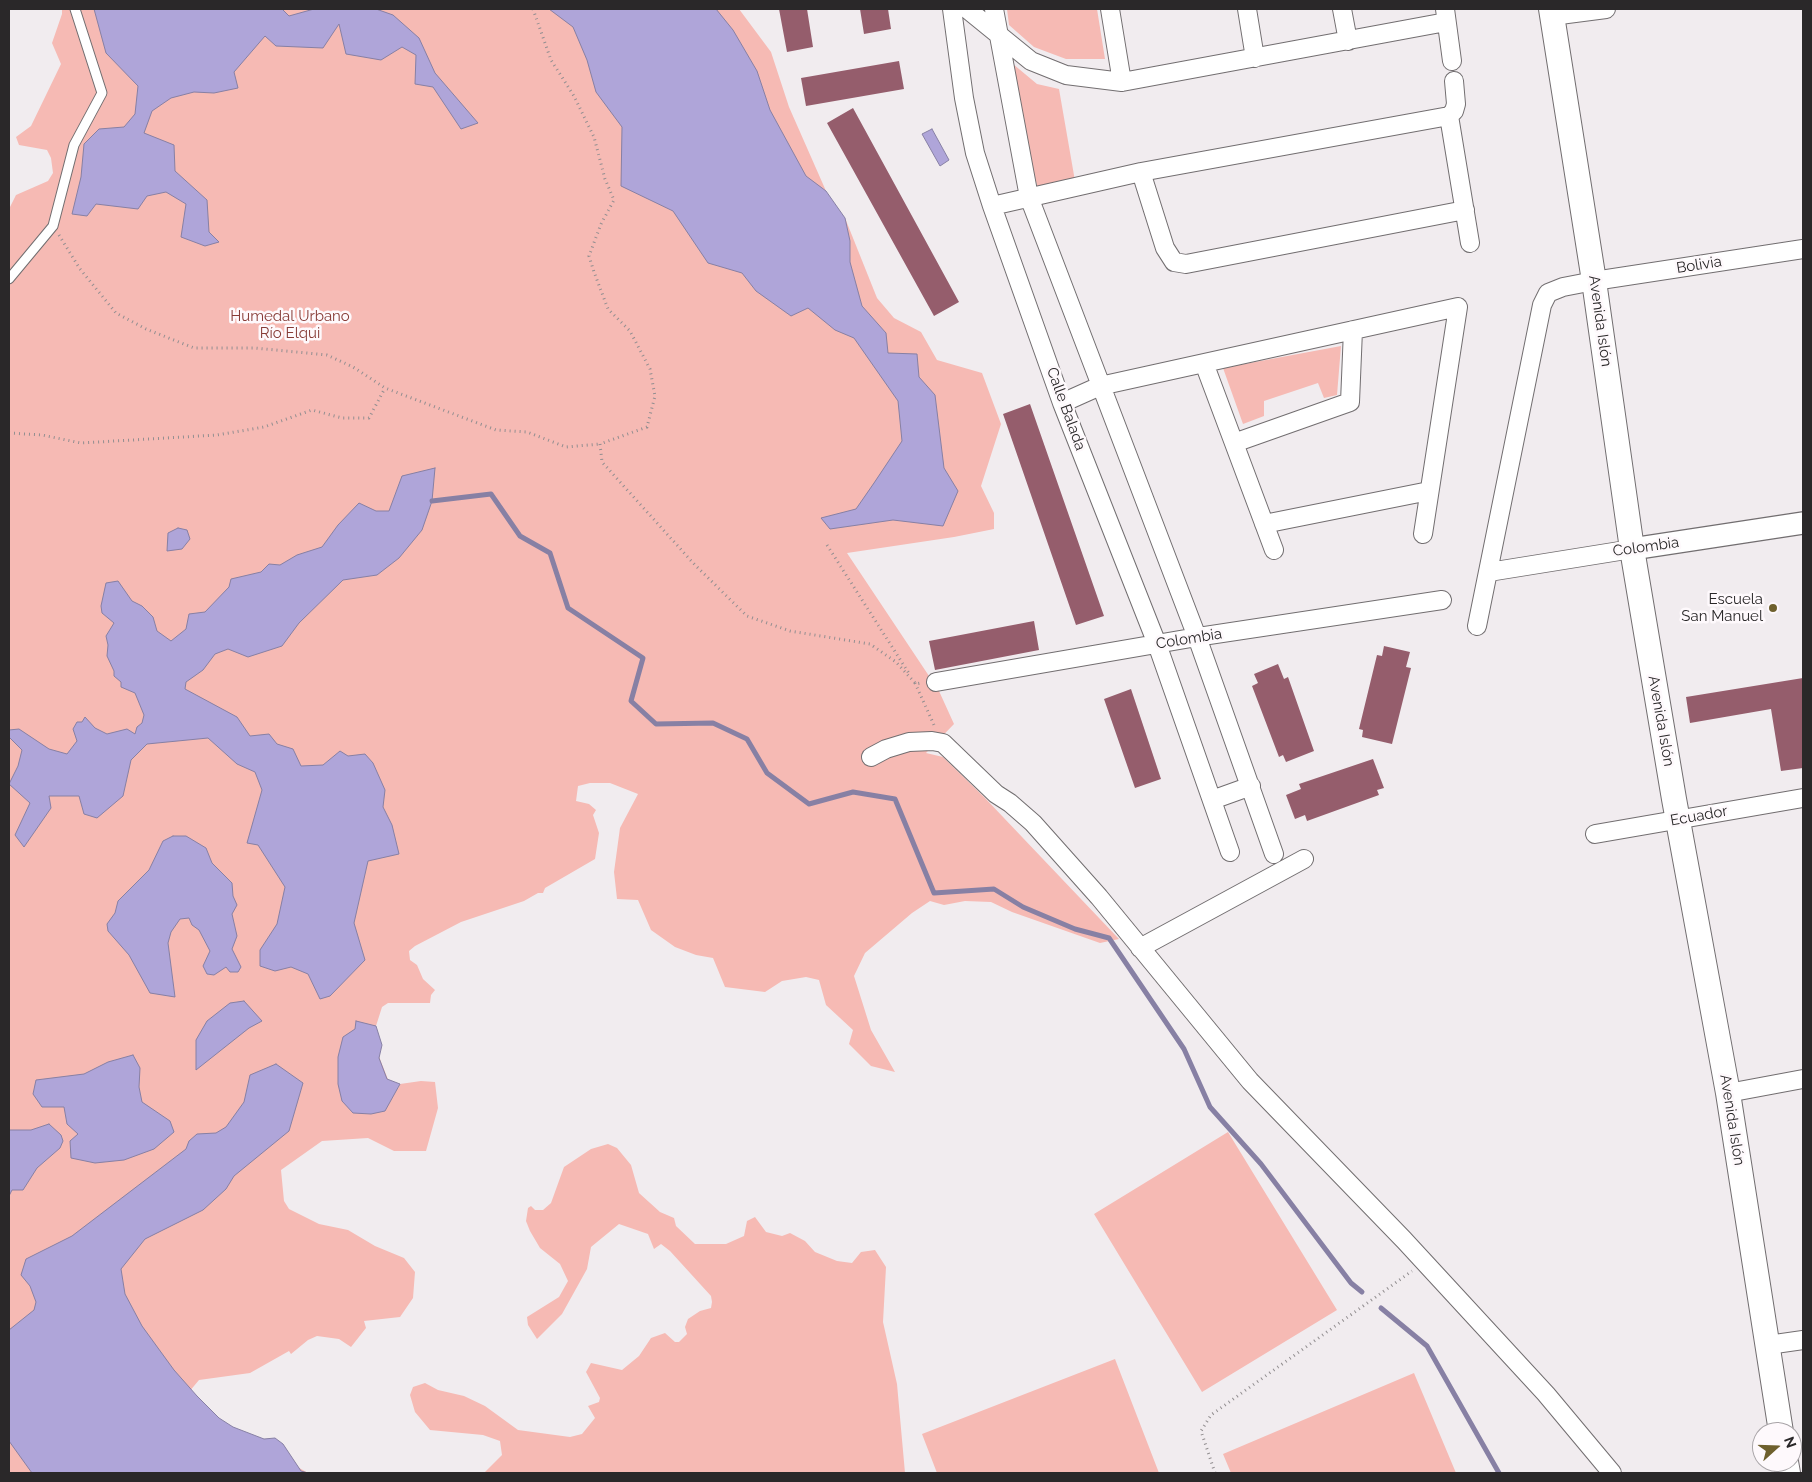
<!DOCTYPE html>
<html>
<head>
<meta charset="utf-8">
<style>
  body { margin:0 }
  #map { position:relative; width:1812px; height:1482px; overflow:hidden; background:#f1ecef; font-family:Raleway,sans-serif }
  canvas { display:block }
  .frame { position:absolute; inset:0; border:10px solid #2a2829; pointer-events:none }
  .north { position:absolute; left:1752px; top:1422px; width:50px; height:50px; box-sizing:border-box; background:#fef9fc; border:1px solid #a9a5a8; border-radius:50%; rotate:70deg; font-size:14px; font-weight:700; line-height:20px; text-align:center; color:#2a2829 }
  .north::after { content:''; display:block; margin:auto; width:18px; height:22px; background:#6e602d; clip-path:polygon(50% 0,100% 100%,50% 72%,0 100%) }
</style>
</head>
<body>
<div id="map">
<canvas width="1812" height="1482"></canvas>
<div class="frame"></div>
<div class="north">N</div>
</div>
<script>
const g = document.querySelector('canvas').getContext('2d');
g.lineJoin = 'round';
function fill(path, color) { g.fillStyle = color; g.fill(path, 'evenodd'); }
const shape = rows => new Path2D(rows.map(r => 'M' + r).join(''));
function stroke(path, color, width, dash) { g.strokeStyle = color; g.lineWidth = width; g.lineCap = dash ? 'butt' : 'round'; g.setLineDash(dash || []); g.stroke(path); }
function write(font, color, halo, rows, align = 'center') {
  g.font = font + ' Raleway,sans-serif'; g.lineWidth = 5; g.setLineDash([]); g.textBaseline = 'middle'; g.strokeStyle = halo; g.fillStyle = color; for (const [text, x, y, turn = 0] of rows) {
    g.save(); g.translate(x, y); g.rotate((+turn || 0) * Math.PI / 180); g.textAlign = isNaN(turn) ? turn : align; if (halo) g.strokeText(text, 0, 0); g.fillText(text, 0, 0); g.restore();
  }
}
fill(shape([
  [62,9,739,9,771,52,789,107,826,191,821,187,849,250,845,218,877,298,894,318,921,332,937,360,982,373,1001,424,981,486,994,513,994,529,954,537,847,553,939,691,954,724,926,753,943,757,984,797,1119,939,1100,943,1012,912,991,902,965,901,944,905,930,901,912,913,865,953,854,976,871,1030,895,1072,871,1066,849,1044,853,1030,826,1005,819,980,806,977,782,981,765,992,725,987,713,958,696,955,675,947,651,930,638,900,617,899,614,872,620,828,638,794,610,783,590,783,578,786,576,801,589,804,596,810,593,815,599,833,595,859,545,888,543,893,538,893,524,901,461,922,415,946,409,951,410,960,417,965,423,979,435,990,431,995,430,1003,388,1003,382,1007,376,1026,378,1054,389,1082,398,1088,400,1084,421,1081,435,1082,438,1108,426,1151,394,1151,368,1138,322,1141,281,1170,284,1201,289,1209,319,1224,348,1230,375,1246,404,1258,415,1272,413,1298,400,1317,364,1321,366,1328,351,1347,339,1339,317,1336,308,1340,291,1354,289,1351,250,1373,199,1380,189,1392,198,1409,308,1473,9,1473,9,209,16,195,48,181,53,173,51,158,47,150,19,145,16,137,31,126,61,64,52,43,62,14],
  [1007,9,1097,9,1105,59,1066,59,1034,47,1009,25],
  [1013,64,1037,84,1059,89,1075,181,1038,189,1023,131],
  [1341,346,1337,395,1324,398,1318,383,1264,401,1264,416,1243,424,1223,368],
  [1228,1132,1337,1310,1202,1392,1094,1214],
  [608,1144,617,1148,631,1165,639,1193,660,1212,674,1218,676,1226,695,1244,726,1244,744,1236,747,1221,755,1217,766,1232,782,1236,790,1233,805,1241,815,1252,837,1261,852,1263,861,1252,875,1250,886,1267,883,1322,897,1384,905,1473,484,1473,502,1455,500,1441,483,1435,430,1430,415,1412,410,1395,413,1387,425,1383,438,1390,464,1396,485,1406,518,1430,570,1437,582,1434,595,1418,588,1406,599,1402,600,1398,586,1372,591,1363,622,1370,639,1356,651,1338,665,1333,675,1342,679,1342,687,1334,685,1327,688,1319,700,1311,711,1308,712,1302,711,1296,670,1251,661,1244,654,1249,648,1234,619,1224,591,1247,587,1269,562,1314,537,1339,528,1325,527,1317,559,1297,568,1281,560,1264,540,1248,530,1231,526,1221,528,1208,531,1206,535,1210,543,1210,551,1203,564,1167,591,1149],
  [1115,1359,1159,1473,937,1473,922,1434],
  [1414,1373,1456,1473,1231,1473,1223,1454]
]), '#f6bab4');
const water = shape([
  [94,9,282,9,289,16,314,9,376,9,393,15,419,38,435,73,478,123,461,129,433,87,415,84,416,55,402,47,381,60,346,54,339,24,323,48,276,46,265,36,234,72,238,88,214,93,194,92,171,98,152,111,144,133,174,145,175,171,207,200,209,232,219,242,205,246,181,237,186,204,166,192,147,196,138,209,96,204,87,216,72,214,81,177,84,144,99,129,124,127,135,114,138,86,106,53,94,9],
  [549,9,716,9,733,30,757,71,770,110,806,176,826,191,845,218,850,241,850,262,862,306,886,333,888,353,917,354,919,377,935,395,944,468,958,491,943,526,893,520,830,529,821,518,856,509,874,483,902,441,898,401,854,338,835,330,808,308,791,316,756,291,742,273,708,263,673,211,621,186,622,127,596,92,587,60,573,27,549,9],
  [932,129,949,160,940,166,922,134,932,129],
  [435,468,432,501,422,530,399,558,377,575,343,580,299,623,282,646,248,657,228,649,215,654,203,670,186,682,185,689,237,717,250,736,269,734,277,744,293,749,301,766,323,765,340,751,348,756,365,754,373,763,385,790,383,807,392,825,399,854,368,861,354,923,365,960,330,996,320,999,308,974,291,967,275,971,260,966,260,950,277,924,285,887,258,845,247,843,262,790,255,772,237,764,208,738,147,744,131,760,123,796,97,818,84,814,79,796,49,796,51,808,24,847,15,835,30,803,9,784,18,766,22,750,9,737,9,730,19,729,49,749,67,754,77,741,73,729,77,722,82,722,85,717,95,728,107,734,127,729,135,734,137,727,142,723,144,715,135,693,121,687,121,682,114,676,114,671,107,656,108,645,106,636,114,623,102,613,101,606,106,583,118,581,132,601,142,606,153,617,157,631,171,641,186,629,189,614,205,612,229,587,231,579,261,572,269,564,280,565,297,555,322,547,338,525,359,503,376,511,389,511,402,476,435,468],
  [178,528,187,530,190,539,182,549,167,551,168,533,178,528],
  [173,836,186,836,206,848,212,863,232,883,233,896,237,905,232,914,237,936,232,949,241,967,238,972,230,972,226,967,214,975,207,974,203,966,210,951,199,930,192,925,189,918,180,919,171,932,168,943,175,997,150,993,129,955,108,931,107,924,115,913,118,901,149,870,163,841,173,836],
  [244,1001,262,1021,249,1028,196,1070,196,1040,207,1021,230,1003,244,1001],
  [356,1021,376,1026,382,1045,379,1058,387,1079,400,1084,385,1111,371,1114,353,1113,342,1101,338,1084,338,1057,343,1037,355,1029,356,1021],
  [133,1055,140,1068,139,1087,142,1102,170,1121,174,1132,154,1149,124,1160,95,1163,71,1158,70,1141,78,1134,67,1124,64,1107,42,1107,33,1094,36,1080,84,1074,108,1062,133,1055],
  [276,1064,303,1083,289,1131,234,1176,226,1189,203,1210,145,1239,121,1269,125,1294,142,1326,174,1370,197,1396,219,1418,233,1427,264,1439,275,1438,283,1444,301,1471,308,1473,32,1473,9,1441,9,1330,34,1310,36,1302,30,1286,21,1275,26,1259,72,1236,186,1149,189,1141,197,1134,216,1133,226,1127,244,1102,250,1075,276,1064],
  [49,1124,61,1135,63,1141,60,1148,37,1168,23,1190,12,1190,9,1196,9,1130,31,1130,49,1124]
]);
fill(water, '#afa5d9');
stroke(water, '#8780a4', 1);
stroke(shape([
  [432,501,491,494,520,536,550,553,568,608,643,658,631,701,656,724,713,723,747,739,767,773,809,804,853,792,895,799,934,893,994,889,1023,907,1075,929,1109,938,1184,1049,1210,1107,1261,1164,1351,1283,1362,1292],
  [1381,1308,1427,1346,1499,1473]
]), '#8780a4', 5);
fill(shape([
  [779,9,807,9,813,47,787,52],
  [860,9,888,9,891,29,864,34],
  [899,61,904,89,806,106,801,78],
  [853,108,959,302,934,316,827,123],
  [1030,404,1104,616,1076,625,1003,414],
  [1034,621,1039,650,935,670,929,641],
  [1384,646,1410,652,1406,667,1411,668,1392,744,1362,737,1363,730,1359,729,1377,655,1382,656],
  [1278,664,1284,679,1288,677,1314,751,1286,762,1283,755,1279,757,1252,686,1258,683,1254,674],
  [1803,678,1803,768,1781,771,1771,709,1690,723,1686,697],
  [1131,689,1161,779,1135,788,1104,699],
  [1373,759,1384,788,1377,790,1379,795,1307,821,1305,815,1295,819,1286,795,1301,789,1299,784]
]), '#955d6c');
const service = shape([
  [9,279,53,226,74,145,102,93,75,9]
]);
const minor = shape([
  [952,9,964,98,975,153,992,206,1062,403,1157,644,1230,852],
  [967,9,1031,61,1066,75,1122,82,1446,22],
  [994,9,1029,197,1197,637,1274,854],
  [1110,9,1122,82],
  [1247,9,1255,58],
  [1342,9,1348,41],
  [1445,9,1452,61],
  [1552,16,1606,9],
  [1449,116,1470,243],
  [1141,172,1165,248,1174,262,1186,264,1465,210],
  [992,206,1141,172,1449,116,1454,111,1456,104,1454,81],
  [1204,363,1274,550],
  [1062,403,1100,386,1458,307,1423,534],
  [1234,443,1350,402,1353,330],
  [1264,524,1429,491],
  [1489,572,1632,549],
  [1477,626,1542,305,1548,293,1563,287,1594,281,1803,249],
  [936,682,1197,637,1442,600],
  [871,757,886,749,909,742,932,741,943,743,996,794,1010,803,1033,823,1099,897,1250,1081,1404,1240,1546,1394,1612,1473],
  [1212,800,1251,786],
  [1595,834,1803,798],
  [1140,948,1304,859],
  [1728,1093,1803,1079],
  [1768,1345,1803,1340]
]);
const tertiary = shape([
  [1632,549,1803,523]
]);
const secondary = shape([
  [1551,9,1594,281,1632,549,1674,799,1728,1093,1781,1432],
  [1786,1462,1788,1473]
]);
stroke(service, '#726e70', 11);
stroke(minor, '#726e70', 20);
stroke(tertiary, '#726e70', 24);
stroke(secondary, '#726e70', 26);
stroke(shape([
  [533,9,551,60,574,96,594,137,605,179,614,200,601,224,589,256,594,272,608,309,630,331,650,369,655,396,647,427,600,444,602,462,695,565,747,616,790,631,870,644,896,662,916,684,921,683],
  [59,235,80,269,116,313,146,329,194,348,255,348,327,355,353,367,385,388,496,430,527,432,566,447,600,444],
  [9,433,42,435,81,443,217,435,264,427,312,410,342,418,369,418,385,388],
  [827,545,910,675],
  [915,683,934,725],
  [1215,1473,1201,1431,1211,1415,1412,1271]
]), '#928e90', 3, [1, 4]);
stroke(service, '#fff', 9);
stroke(minor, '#fff', 18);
stroke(tertiary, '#fff', 21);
stroke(secondary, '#fff', 24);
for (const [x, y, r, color] of [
  [1773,608,5,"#6e602d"]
]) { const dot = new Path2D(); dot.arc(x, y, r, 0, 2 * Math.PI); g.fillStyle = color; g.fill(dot); stroke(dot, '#fef9fc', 2); }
write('15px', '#2a2829', '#fef9fc', [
  ["Bolivia",1699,265,-9],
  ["Avenida Islón",1600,321,82],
  ["Calle Balada",1066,409,70],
  ["Colombia",1646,547,-8],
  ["Colombia",1189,639,-9],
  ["Avenida Islón",1661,721,80],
  ["Ecuador",1699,816,-10],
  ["Avenida Islón",1732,1120,81]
]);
write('15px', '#873b36', '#fef9fc', [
  ["Humedal Urbano",290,316],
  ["Río Elqui",290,333]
]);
write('15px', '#2a2829', '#fef9fc', [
  ["Escuela",1763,599],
  ["San Manuel",1763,616]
], 'right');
</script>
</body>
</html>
